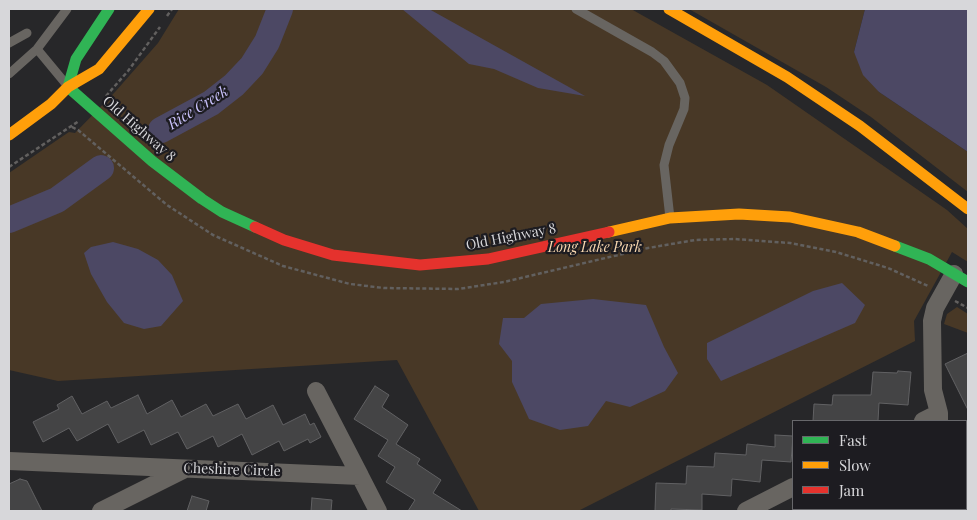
<!DOCTYPE html>
<html>
<head>
<meta charset="utf-8">
<style>
  body { margin:0 }
  #map { position:relative; width:977px; height:520px; overflow:hidden; background:#272729; font-family:"Playfair Display",serif }
  canvas { display:block }
  .frame { position:absolute; inset:0; border:10px solid #d7d7da; pointer-events:none }
  .legend { position:absolute; left:792px; top:420px; width:175px; height:90px; box-sizing:border-box; background:#1d1c21; border:1px solid #67676b; margin:0; padding:6px 9px; list-style:none; font-size:15px; color:#d7d7da }
  .legend li { display:flex; align-items:center; gap:10px; height:25px }
  .legend b { width:25px; border:1px solid #67676b }
</style>
</head>
<body>
<div id="map">
<canvas width="977" height="520"></canvas>
<div class="frame"></div>
<ul class="legend">
<li><b style="height:6px;background:#30b455"></b>Fast</li>
<li><b style="height:6px;background:#ff9f0a"></b>Slow</li>
<li><b style="height:6px;background:#e5322d"></b>Jam</li>
</ul>
</div>
<script>
const g = document.querySelector('canvas').getContext('2d');
g.lineJoin = 'round';
function fill(path, color) { g.fillStyle = color; g.fill(path, 'evenodd'); }
const shape = rows => new Path2D(rows.map(r => 'M' + r).join(''));
function stroke(path, color, width, dash) { g.strokeStyle = color; g.lineWidth = width; g.lineCap = dash ? 'butt' : 'round'; g.setLineDash(dash || []); g.stroke(path); }
function write(font, color, halo, rows, align = 'center') {
  g.font = font + ' "Playfair Display",serif'; g.lineWidth = 4.5; g.setLineDash([]); g.textBaseline = 'middle'; g.strokeStyle = halo; g.fillStyle = color; for (const [text, x, y, turn = 0] of rows) {
    g.save(); g.translate(x, y); g.rotate((+turn || 0) * Math.PI / 180); g.textAlign = isNaN(turn) ? turn : align; if (halo) g.strokeText(text, 0, 0); g.fillText(text, 0, 0); g.restore();
  }
}
fill(shape([
  [179,9,631,9,767,85,947,210,968,229,968,262,952,252,914,321,915,341,578,511,479,511,397,360,58,381,9,370,9,173,63,136,69,132,75,133,115,92,158,43],
  [689,9,865,9,854,52,879,92,968,152,968,192,871,117,826,87],
  [957,307,968,314,968,333,944,324,947,314]
]), '#483826');
fill(shape([
  [402,9,429,9,585,96,538,88,494,69,469,64],
  [865,9,968,9,968,152,879,92,863,75,854,52],
  [113,242,138,249,158,260,172,275,183,301,161,326,144,329,124,323,107,302,91,274,84,253,91,247],
  [842,283,865,305,855,323,721,381,707,359,707,343,813,291],
  [593,299,646,305,664,347,678,373,665,391,630,407,606,401,588,426,560,430,529,419,512,382,512,361,499,344,503,318,524,318,541,304]
]), '#4c4864');
stroke(shape([
  [161,130,211,103,234,85,252,66,267,42,280,9],
  [9,220,57,200,101,168]
]), '#4c4864', 26);
const building = shape([
  [968,353,968,410,945,364,968,353],
  [898,371,911,372,908,405,879,403,878,421,813,421,814,404,832,405,833,395,871,395,873,372,897,373,898,371],
  [375,386,389,395,382,407,408,425,396,444,420,459,417,464,441,480,433,493,462,511,408,511,415,500,386,482,395,467,378,456,388,440,354,419,375,386],
  [138,395,147,414,172,400,181,417,206,404,213,416,238,404,246,419,273,405,283,425,305,414,310,425,314,423,321,437,310,443,308,439,284,451,279,441,252,455,242,434,218,447,213,436,187,449,178,432,151,445,144,430,118,443,108,424,77,441,69,428,43,442,33,422,59,409,57,405,72,396,82,414,107,401,111,408,138,395],
  [775,435,793,436,791,462,762,460,760,482,732,479,731,496,702,494,702,510,671,509,671,511,655,511,656,483,686,484,687,466,714,467,715,453,746,455,747,444,775,447,775,435],
  [20,479,27,481,42,511,9,511,9,484,20,479],
  [192,496,209,501,206,511,187,511,192,496],
  [312,498,332,500,331,511,311,511,312,498]
]);
fill(building, '#444445');
stroke(building, '#616163', 1);
stroke(shape([
  [167,16,172,9],
  [106,96,128,71,160,27],
  [72,127,78,130,167,205,213,235,283,266,350,284,384,288,458,289,504,282,648,248,695,240,734,239,790,243,836,252,888,268,928,286],
  [9,167,79,121],
  [955,301,968,308]
]), '#62605f', 2.5, [4, 2.5]);
stroke(shape([
  [576,9,652,52,664,61,680,83,685,98,684,109,669,145,664,165,670,218],
  [9,43,27,33],
  [37,49,66,84],
  [9,74,37,49,67,9]
]), '#686561', 9);
stroke(shape([
  [923,421,939,413],
  [939,421,939,413,933,390,932,321,935,308,954,274],
  [9,461,360,476,316,391],
  [360,476,378,511],
  [101,511,183,470],
  [746,511,793,487],
  [933,511,933,509]
]), '#686561', 18);
stroke(shape([
  [68,87,152,161,202,199,222,212,255,227],
  [68,87,76,59,109,9],
  [895,246,929,259,968,282]
]), '#30b455', 11);
stroke(shape([
  [669,9,787,77,860,126,968,209],
  [9,135,51,104,68,87,99,69,149,9],
  [609,232,670,218,739,214,790,217,858,232,895,246]
]), '#ff9f0a', 11);
stroke(shape([
  [255,227,284,240,333,255,420,265,488,259,609,232]
]), '#e5322d', 11);
write('14px', '#d7d7da', '#1d1c21', [
  ["Old Highway 8",139,129,41],
  ["Old Highway 8",511,237,-11],
  ["Cheshire Circle",232,470,2]
]);
write('italic 14px', '#f9d8b0', '#1d1c21', [
  ["Long Lake Park",595,248]
]);
write('italic 15px', '#cac2fc', '#1d1c21', [
  ["Rice Creek",198,108,-32]
]);
</script>
</body>
</html>
